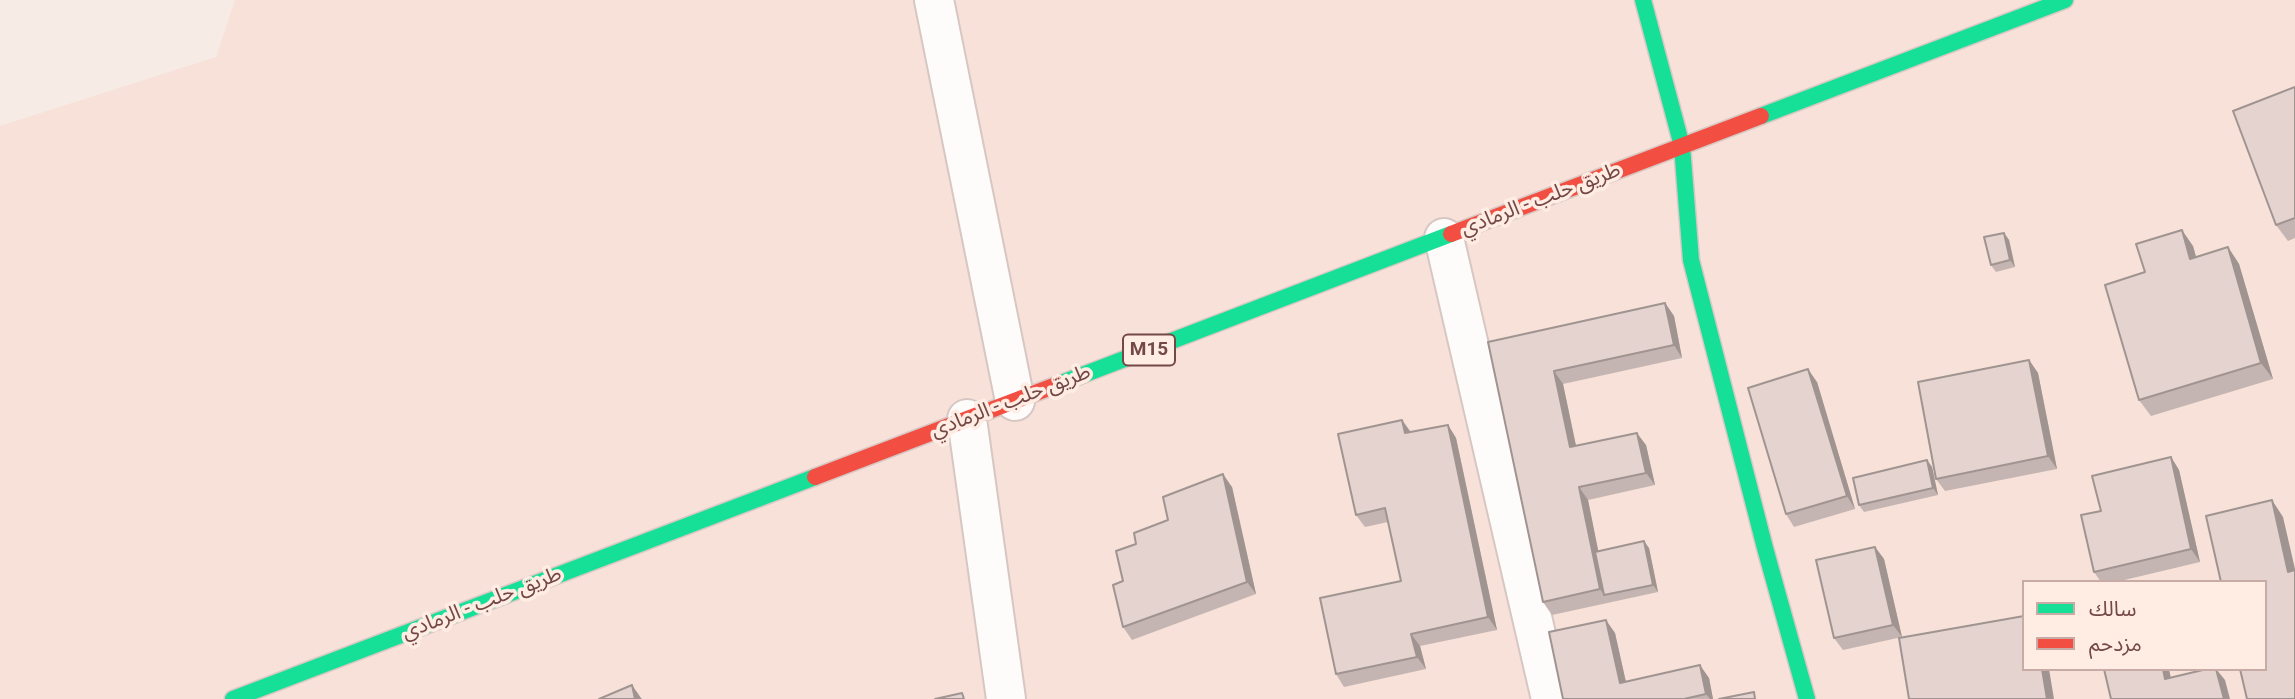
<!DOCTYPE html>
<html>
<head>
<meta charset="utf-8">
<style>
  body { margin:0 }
  #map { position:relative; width:2295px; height:699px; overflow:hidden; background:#f6ebe5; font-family:Roboto,"Noto Sans Arabic",sans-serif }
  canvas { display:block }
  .legend { position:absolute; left:2022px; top:580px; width:245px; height:91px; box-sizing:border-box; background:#ffede4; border:2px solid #c7aba4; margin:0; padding:9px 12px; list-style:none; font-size:21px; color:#744844 }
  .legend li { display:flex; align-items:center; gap:14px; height:35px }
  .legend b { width:35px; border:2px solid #c7aba4 }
</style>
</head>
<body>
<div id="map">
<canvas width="2295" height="699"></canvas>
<ul class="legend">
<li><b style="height:9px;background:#16e098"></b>سالك</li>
<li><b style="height:9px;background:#f24e42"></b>مزدحم</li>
</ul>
</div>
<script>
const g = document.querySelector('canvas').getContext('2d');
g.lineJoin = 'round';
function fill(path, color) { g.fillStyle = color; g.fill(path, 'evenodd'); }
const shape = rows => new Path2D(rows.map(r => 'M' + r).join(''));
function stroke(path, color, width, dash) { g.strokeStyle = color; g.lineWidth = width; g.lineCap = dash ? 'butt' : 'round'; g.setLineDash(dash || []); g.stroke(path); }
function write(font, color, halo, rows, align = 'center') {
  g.font = font + ' Roboto,"Noto Sans Arabic",sans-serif'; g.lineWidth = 7; g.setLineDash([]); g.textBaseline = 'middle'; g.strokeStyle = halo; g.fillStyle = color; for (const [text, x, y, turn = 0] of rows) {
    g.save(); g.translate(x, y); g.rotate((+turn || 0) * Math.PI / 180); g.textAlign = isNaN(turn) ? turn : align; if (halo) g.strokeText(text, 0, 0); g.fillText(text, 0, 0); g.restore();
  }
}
fill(shape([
  [235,0,2295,0,2295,699,0,699,0,126,216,57],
  [2024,582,2265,582,2265,669,2024,669]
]), '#f7e1d8');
const street = shape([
  [934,0,1015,401],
  [1444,238,1551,699],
  [967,419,1006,699]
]);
const fast = shape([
  [1643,0,1682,146,1691,260,1765,548,1807,699],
  [1761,116,2065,0],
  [1059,384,1451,234],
  [233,699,815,477]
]);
const jam = shape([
  [1451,234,1761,116],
  [815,477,1059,384]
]);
stroke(street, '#d7c7c3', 42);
stroke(fast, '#d8c8c4', 19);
stroke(jam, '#d8c8c4', 19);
stroke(street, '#fefcfb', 38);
stroke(fast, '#16e098', 16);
stroke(jam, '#f24e42', 16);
fill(shape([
  [2295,87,2295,238,2288,241,2276,225],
  [2004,233,2009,240,2015,267,1996,272,1991,265],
  [2193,246,2196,257,2228,247,2239,264,2273,379,2151,416,2139,400,2145,272],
  [1665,303,1674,316,1682,358,1563,384,1576,446,1646,445,1655,485,1588,500,1598,551,1649,548,1658,592,1552,615,1543,602,1488,342],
  [2029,360,2038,373,2057,469,1945,491,1936,479],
  [1817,382,1855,509,1794,527,1786,514],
  [1402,420,1411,432,1448,425,1456,438,1497,630,1420,646,1426,669,1344,687,1336,674,1401,581,1388,522,1365,527,1356,515],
  [2171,457,2179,470,2200,562,2116,582,2101,582,2094,572,2101,511],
  [1927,460,1932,467,1938,495,1864,512,1859,505],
  [1232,487,1256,594,1132,640,1123,627,1123,581,1136,544,1168,520],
  [1875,547,1884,559,1902,637,1843,650,1834,638],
  [1615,633,1626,682,1709,678,1713,699,1563,699]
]), '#c5b5b2');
fill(shape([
  [2182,230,2193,246,2201,275,2190,259],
  [2004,233,2009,240,2015,267,2010,260],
  [2228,247,2239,264,2273,379,2261,363],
  [1665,303,1674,316,1682,358,1674,345],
  [2029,360,2038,373,2057,469,2048,456],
  [1808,369,1817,382,1855,509,1847,496],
  [1554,371,1563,384,1579,460,1570,447],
  [1402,420,1411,433,1405,433],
  [1448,425,1456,438,1497,630,1488,617],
  [1637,433,1646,445,1655,485,1646,473],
  [2171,457,2179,470,2200,562,2191,549],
  [1927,460,1932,467,1938,495,1933,488],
  [1223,474,1232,487,1256,594,1247,582],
  [1579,487,1588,500,1607,594,1604,595,1600,589],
  [2272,500,2283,517,2295,569,2295,581,2288,572],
  [1644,541,1649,548,1658,592,1653,585],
  [1875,547,1884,559,1902,637,1893,625],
  [1606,620,1615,633,1629,696,1620,683],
  [1411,634,1420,646,1426,669,1417,657],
  [1700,665,1709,678,1713,699,1710,699,1706,694],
  [2042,669,2049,669,2054,699,2047,699],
  [2163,669,2169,669,2174,692,2165,679],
  [2216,669,2225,680,2230,699,2224,699],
  [632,685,641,698,642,699,635,699]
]), '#a09491');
const building = shape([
  [2295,87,2295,218,2276,225,2233,111,2295,87],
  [2182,230,2190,259,2228,247,2261,363,2139,400,2105,285,2145,272,2136,244,2182,230],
  [2004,233,2010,260,1991,265,1984,237,2004,233],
  [1665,303,1674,345,1554,371,1570,447,1637,433,1646,473,1579,487,1600,589,1543,602,1488,342,1665,303],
  [2029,360,2048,456,1936,479,1918,382,2029,360],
  [1808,369,1847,496,1786,514,1748,388,1808,369],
  [1402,420,1405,433,1448,425,1488,617,1411,634,1417,657,1336,674,1320,598,1401,581,1385,508,1356,515,1338,434,1402,420],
  [2171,457,2191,549,2094,572,2081,515,2101,511,2092,476,2171,457],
  [1927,460,1933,488,1859,505,1853,478,1927,460],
  [1223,474,1247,582,1123,627,1113,585,1123,581,1116,551,1136,544,1134,533,1168,520,1163,497,1223,474],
  [2272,500,2288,572,2295,570,2295,699,2247,699,2240,669,2265,669,2265,582,2221,582,2206,516,2272,500],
  [1644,541,1653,585,1604,595,1595,552,1644,541],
  [1875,547,1893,625,1834,638,1816,560,1875,547],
  [2024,616,2024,669,2042,669,2047,699,1909,699,1899,638,2024,616],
  [1606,620,1620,683,1700,665,1706,694,1684,699,1563,699,1549,632,1606,620],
  [2104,669,2163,669,2165,679,2207,669,2216,669,2224,699,2111,699,2104,669],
  [632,685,635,699,599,699,632,685],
  [1754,692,1755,699,1719,699,1754,692],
  [962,693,964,699,935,699,962,693]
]);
fill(building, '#e5d3cf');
stroke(building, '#a09491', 2);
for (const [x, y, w] of [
  [1149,350,52]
]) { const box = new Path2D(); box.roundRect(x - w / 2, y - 15.5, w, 31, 5); g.fillStyle = '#ffede4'; g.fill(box); stroke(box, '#744844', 2); }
write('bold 19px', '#744844', null, [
  ["M15",1149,350]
]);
write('21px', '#744844', '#ffede4', [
  ["طريق حلب - الرمادي",1541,200,-21],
  ["طريق حلب - الرمادي",1011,402,-21],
  ["طريق حلب - الرمادي",482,604,-21]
]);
</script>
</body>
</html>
